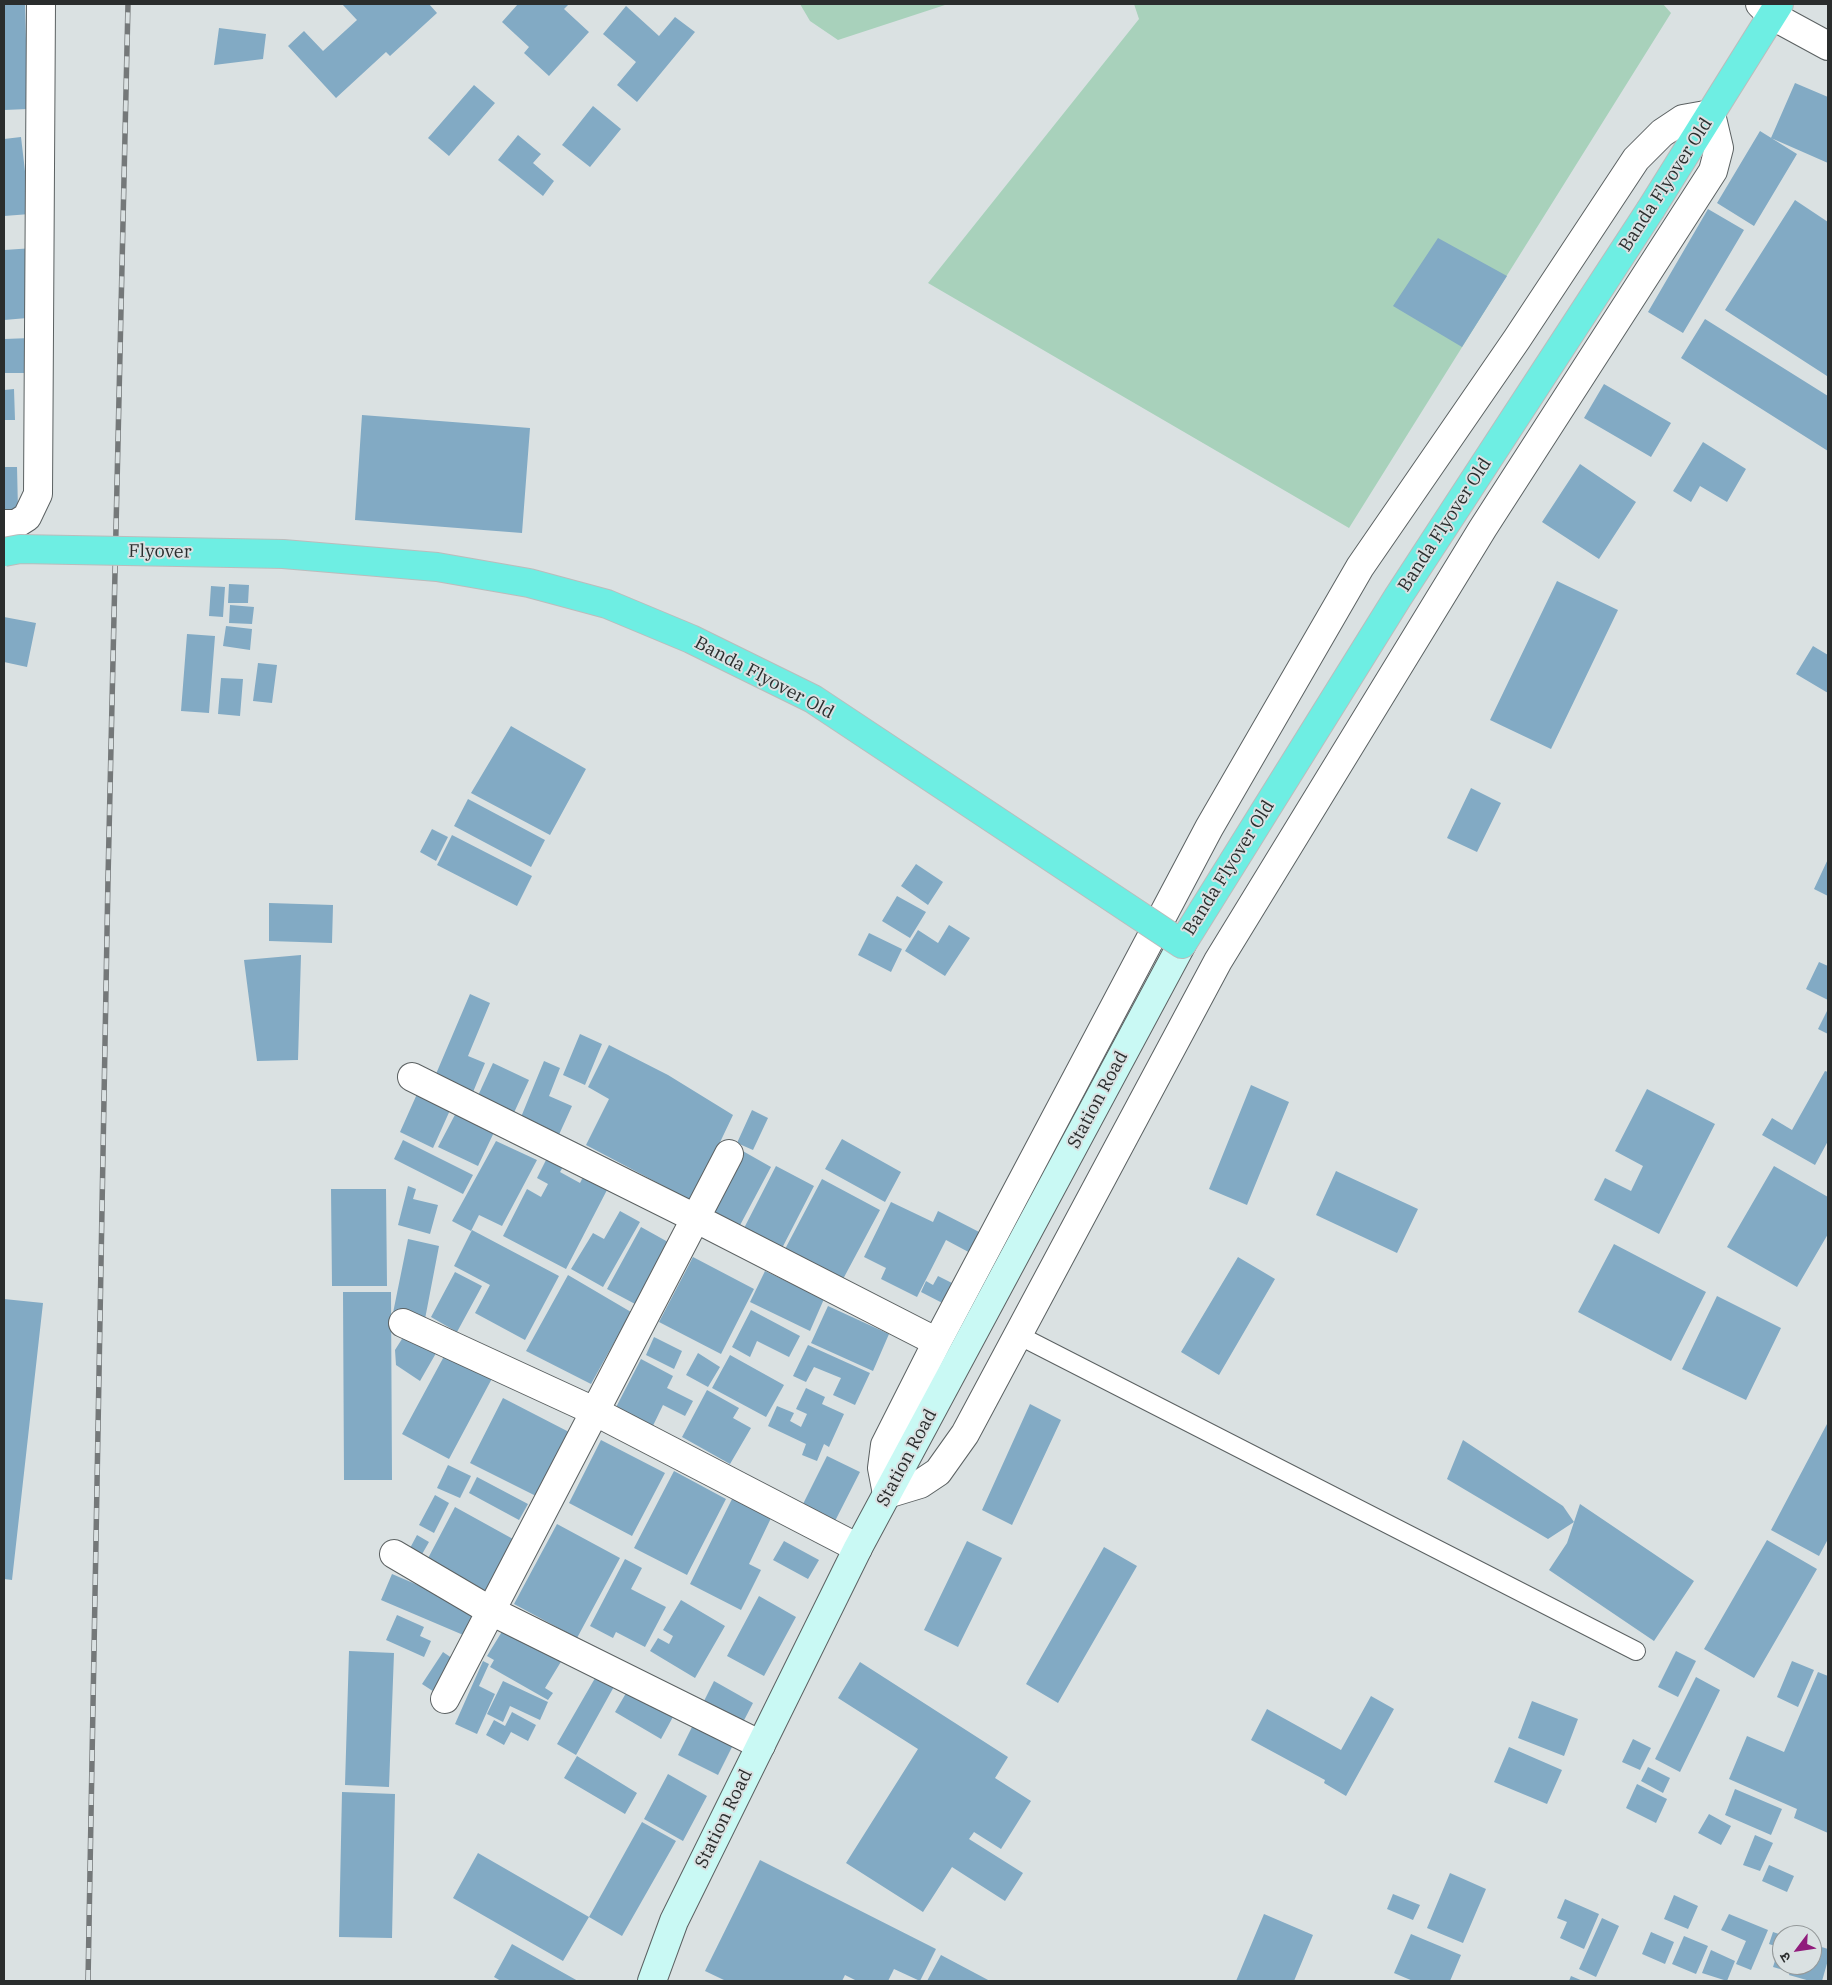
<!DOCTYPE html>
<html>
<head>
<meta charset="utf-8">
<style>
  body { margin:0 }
  #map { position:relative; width:1832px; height:1985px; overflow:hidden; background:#dae1e2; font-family:"IBM Plex Serif","Noto Sans Devanagari",serif }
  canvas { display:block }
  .frame { position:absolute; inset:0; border:5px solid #2a2d2d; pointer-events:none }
  .north { position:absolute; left:1772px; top:1925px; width:50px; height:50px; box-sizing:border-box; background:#dae1e2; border:1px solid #94999a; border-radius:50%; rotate:239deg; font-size:14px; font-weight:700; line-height:20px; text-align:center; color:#2a2d2d }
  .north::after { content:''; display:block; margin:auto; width:18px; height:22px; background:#901c7c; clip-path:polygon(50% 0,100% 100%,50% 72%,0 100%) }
</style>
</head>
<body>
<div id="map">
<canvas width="1832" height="1985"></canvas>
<div class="frame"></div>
<div class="north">उ</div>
</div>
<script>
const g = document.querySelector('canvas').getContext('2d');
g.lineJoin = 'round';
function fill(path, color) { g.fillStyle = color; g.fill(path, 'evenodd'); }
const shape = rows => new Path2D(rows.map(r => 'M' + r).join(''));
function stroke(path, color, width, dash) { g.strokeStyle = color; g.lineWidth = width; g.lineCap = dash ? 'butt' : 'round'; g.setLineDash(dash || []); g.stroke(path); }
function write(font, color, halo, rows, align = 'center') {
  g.font = font + ' "IBM Plex Serif",serif'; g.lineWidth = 4; g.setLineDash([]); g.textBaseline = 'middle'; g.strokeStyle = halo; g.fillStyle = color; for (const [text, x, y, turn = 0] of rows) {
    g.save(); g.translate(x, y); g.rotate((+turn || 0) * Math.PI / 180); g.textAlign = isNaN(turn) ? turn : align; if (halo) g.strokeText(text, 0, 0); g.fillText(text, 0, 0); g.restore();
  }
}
fill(shape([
  [800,4,948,4,838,40,810,21],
  [1134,4,1663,4,1671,13,1349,528,928,283,1139,19]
]), '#a8d1bb');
fill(shape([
  [4,4,25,4,28,109,4,110],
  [342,4,429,4,437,13,390,56,386,52,336,98,288,46,304,31,323,51,357,20],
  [518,4,569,4,564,9,589,32,549,76,524,53,529,47,502,22],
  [626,6,659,36,675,17,695,32,637,102,617,85,636,62,603,34],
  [219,28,266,34,263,59,214,65],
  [1795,83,1828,97,1828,163,1771,138],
  [474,85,495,103,449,156,428,138],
  [593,106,621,129,590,167,562,145],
  [1760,131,1797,154,1754,226,1717,203],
  [518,135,541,154,533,163,554,181,543,196,498,160],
  [21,137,30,214,4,216,4,139],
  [1795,200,1828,222,1827,376,1725,310],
  [1708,209,1744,230,1683,333,1648,312],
  [1438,238,1507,276,1462,347,1393,306],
  [34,248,39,317,4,320,4,250],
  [1705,319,1828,396,1828,451,1681,358],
  [31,338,32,373,4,373,4,339],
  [1604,384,1671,423,1651,457,1584,418],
  [14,389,15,420,4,420,4,390],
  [362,415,530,428,522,533,355,520],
  [1703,442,1746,469,1727,502,1700,486,1691,502,1673,491],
  [1580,464,1636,502,1599,559,1542,522],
  [4,467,17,467,18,510,4,510],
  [1557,581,1618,610,1551,749,1490,720],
  [229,584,249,585,248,603,228,603],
  [211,586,225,587,223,617,209,616],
  [230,605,254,607,252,624,229,623],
  [4,617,36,623,27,667,4,662],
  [226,626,252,629,250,650,223,646],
  [187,634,215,636,209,713,181,711],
  [1813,646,1828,655,1828,693,1796,674],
  [258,663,277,665,272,703,253,701],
  [221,678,243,679,240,716,218,714],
  [511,726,586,769,550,835,471,793],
  [1471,788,1501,803,1477,852,1447,838],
  [468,799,545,840,531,867,454,826],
  [432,829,448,837,436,861,420,852],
  [452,835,532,876,517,906,437,865],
  [1828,859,1828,896,1814,889],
  [916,864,943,882,928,905,901,886],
  [897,896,926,912,910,938,882,921],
  [269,903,333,905,332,943,269,941],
  [949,925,970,938,945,976,905,951,918,930,938,943],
  [869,933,902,949,891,972,858,955],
  [301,955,298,1060,257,1061,244,960],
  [1819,962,1828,966,1828,1000,1806,989],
  [470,994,490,1003,468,1056,485,1063,471,1097,433,1081],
  [1828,1009,1828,1034,1818,1029],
  [580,1034,602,1044,585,1085,563,1075],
  [609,1045,668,1075,733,1115,692,1201,586,1145,609,1099,588,1087],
  [544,1061,560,1068,549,1096,572,1106,557,1139,519,1122],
  [493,1063,529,1080,512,1117,476,1100],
  [1825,1071,1828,1072,1828,1141,1815,1165,1762,1135,1772,1118,1792,1130],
  [1251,1085,1289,1102,1247,1205,1209,1189],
  [1647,1089,1715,1124,1659,1234,1594,1200,1605,1178,1631,1191,1643,1166,1615,1151],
  [417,1094,451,1108,433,1148,400,1132],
  [458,1109,497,1126,478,1166,438,1147],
  [752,1110,768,1118,753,1150,737,1143],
  [842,1139,901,1172,885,1202,825,1169],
  [403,1140,473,1175,463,1194,394,1159],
  [496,1141,537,1160,502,1226,479,1215,471,1231,452,1221],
  [741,1150,771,1167,738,1229,708,1212],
  [548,1156,564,1165,560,1172,580,1183,583,1177,607,1190,566,1269,503,1236,527,1189,541,1197,548,1184,537,1178],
  [776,1166,814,1186,779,1254,741,1234],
  [1774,1166,1828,1197,1828,1234,1797,1287,1727,1247],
  [1336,1171,1418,1209,1397,1253,1316,1215],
  [822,1179,880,1210,842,1281,784,1251],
  [408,1186,416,1189,413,1199,438,1205,430,1234,398,1225],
  [331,1189,386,1189,387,1286,332,1286],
  [891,1202,933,1222,938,1211,987,1236,976,1256,946,1240,917,1297,881,1279,886,1268,864,1257],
  [620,1211,640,1222,603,1287,571,1269,593,1233,604,1239],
  [641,1227,668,1242,635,1304,607,1289],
  [472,1230,559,1276,525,1340,475,1313,490,1285,454,1266],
  [408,1239,439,1246,425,1319,393,1313],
  [1614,1244,1706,1292,1671,1361,1578,1312],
  [693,1257,754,1289,721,1354,659,1322],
  [1238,1257,1275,1279,1219,1375,1181,1352],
  [765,1271,824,1299,810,1331,750,1302],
  [455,1272,482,1286,457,1332,431,1317],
  [568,1275,631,1312,591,1384,526,1351],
  [938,1276,964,1289,954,1309,921,1292,926,1281,933,1285],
  [343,1292,391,1292,392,1480,344,1480],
  [1717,1296,1781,1328,1746,1400,1682,1369],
  [4,1299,43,1303,12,1580,4,1579],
  [828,1306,889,1334,873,1371,811,1343],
  [751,1310,800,1336,789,1357,757,1341,750,1357,732,1347],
  [407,1331,439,1348,420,1381,396,1365,395,1350],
  [654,1337,682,1351,674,1369,646,1355],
  [808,1345,870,1373,855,1405,833,1395,841,1378,814,1367,806,1382,793,1376],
  [448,1349,496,1371,449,1459,402,1434],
  [698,1353,720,1367,708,1387,686,1375],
  [730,1355,784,1385,766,1417,712,1388],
  [641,1359,673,1376,667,1388,693,1401,685,1416,663,1405,649,1434,612,1415],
  [806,1388,825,1397,822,1404,844,1414,829,1447,824,1444,817,1461,802,1455,806,1444,768,1426,777,1406,794,1413,790,1421,801,1427,807,1414,796,1409],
  [707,1390,739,1408,733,1418,751,1428,730,1464,682,1437],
  [503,1398,569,1432,536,1496,470,1463],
  [1030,1404,1061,1420,1012,1525,982,1510],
  [1827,1424,1828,1539,1819,1556,1771,1530],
  [601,1440,665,1473,632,1536,569,1503],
  [1463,1440,1563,1506,1574,1522,1580,1504,1694,1581,1654,1641,1549,1570,1567,1543,1574,1522,1548,1539,1447,1479],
  [827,1456,860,1472,834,1523,802,1506],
  [448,1465,471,1476,460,1498,437,1488],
  [674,1471,726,1499,687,1575,634,1548],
  [477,1477,528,1504,519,1520,469,1493],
  [435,1495,449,1503,434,1533,419,1525],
  [733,1497,772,1516,749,1564,761,1570,741,1610,690,1584],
  [455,1507,522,1544,492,1600,425,1564],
  [557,1524,620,1558,577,1638,514,1604],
  [417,1535,429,1542,421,1556,409,1550],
  [1767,1540,1817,1569,1754,1678,1704,1649],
  [784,1541,819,1560,808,1579,773,1560],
  [967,1541,1002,1558,958,1647,924,1630],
  [1104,1547,1137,1566,1058,1703,1026,1684],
  [625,1559,642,1568,631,1589,666,1607,645,1647,616,1632,613,1638,590,1626],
  [392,1574,479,1611,468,1637,381,1600],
  [759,1596,796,1617,764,1676,727,1656],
  [681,1600,725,1626,695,1678,650,1651,658,1638,669,1644,673,1636,663,1630],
  [397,1615,424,1627,420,1636,431,1641,424,1657,386,1640],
  [506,1625,562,1660,545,1688,553,1693,548,1700,490,1667,494,1660,487,1656],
  [349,1651,394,1653,389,1787,345,1785],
  [1676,1651,1696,1661,1678,1697,1658,1687],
  [443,1652,462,1665,442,1697,422,1684],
  [483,1661,489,1664,479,1686,495,1694,477,1734,455,1724],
  [1792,1661,1814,1670,1798,1707,1777,1697],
  [860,1662,1008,1757,995,1778,1031,1801,1001,1849,974,1832,969,1839,1023,1873,1005,1901,952,1867,923,1912,846,1863,918,1749,838,1698],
  [1818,1672,1828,1676,1828,1833,1794,1818,1797,1809,1729,1779,1747,1736,1784,1752],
  [598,1673,616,1683,576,1755,557,1744],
  [1696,1677,1720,1690,1680,1772,1655,1759],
  [503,1681,548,1702,540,1720,510,1706,503,1722,487,1714],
  [714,1681,753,1703,741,1726,702,1705],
  [629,1688,674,1715,661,1739,615,1712],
  [1371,1696,1394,1709,1346,1796,1324,1783,1325,1780,1251,1740,1267,1709,1341,1750],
  [1532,1701,1578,1719,1564,1756,1518,1738],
  [512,1712,536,1725,528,1741,511,1732,504,1745,486,1735,494,1720,505,1726],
  [696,1719,736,1739,718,1775,678,1755],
  [1633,1739,1651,1748,1640,1770,1622,1762],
  [1509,1747,1562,1770,1547,1804,1494,1782],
  [577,1756,637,1793,625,1814,564,1778],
  [1648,1767,1670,1778,1663,1793,1641,1781],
  [668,1774,707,1796,683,1841,644,1819],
  [1637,1784,1667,1799,1656,1823,1626,1808],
  [1735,1789,1782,1809,1771,1835,1725,1815],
  [342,1792,395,1794,392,1938,339,1937],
  [1709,1814,1731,1826,1721,1845,1698,1833],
  [642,1822,676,1841,622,1936,589,1917],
  [1755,1835,1773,1843,1760,1871,1743,1865],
  [478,1853,589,1917,563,1961,453,1898],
  [760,1860,936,1949,920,1981,894,1969,888,1981,857,1981,845,1975,842,1981,726,1981,705,1971],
  [1769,1865,1794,1876,1787,1892,1762,1881],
  [1450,1873,1486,1889,1463,1943,1427,1928],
  [1393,1894,1420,1905,1413,1920,1387,1909],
  [1674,1895,1698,1906,1688,1929,1664,1919],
  [1565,1899,1599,1914,1584,1949,1560,1938,1567,1922,1557,1918],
  [1264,1914,1313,1935,1294,1981,1236,1981],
  [1729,1914,1768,1930,1751,1970,1736,1964,1746,1941,1721,1930],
  [1602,1918,1619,1926,1596,1977,1579,1969],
  [1651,1932,1674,1942,1665,1964,1642,1954],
  [1773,1932,1782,1935,1781,1948,1769,1944],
  [1411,1934,1461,1955,1450,1981,1413,1981,1394,1973],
  [1684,1936,1708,1946,1696,1974,1672,1964],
  [512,1944,578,1981,501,1981,494,1977],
  [1812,1944,1828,1949,1828,1960,1822,1981,1810,1981,1789,1975,1792,1965,1812,1965],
  [1779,1948,1782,1949,1782,1965,1789,1965,1787,1971,1773,1967],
  [1711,1950,1735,1961,1727,1981,1702,1973],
  [941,1955,990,1981,927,1981],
  [1571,1976,1583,1981,1569,1981]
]), '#82aac4');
const service = shape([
  [1018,1335,1636,1651]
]);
const minor = shape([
  [1711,114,1719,148,1713,171,1483,528,1218,961,965,1434,938,1472,920,1484,887,1494,882,1468,885,1445,937,1342,1209,828,1360,567,1517,339,1636,159,1662,133,1683,119,1711,114],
  [4,524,16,524,27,517,38,494,41,4],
  [412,1077,695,1218,937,1342],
  [403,1323,594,1411,858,1548],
  [394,1554,491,1611,761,1745],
  [445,1699,729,1154]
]);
const tertiary = shape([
  [1760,4,1771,15,1828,46]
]);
const secondary = shape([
  [652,1981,674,1921,858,1548,1182,944]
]);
const trunk = shape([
  [1651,209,1779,4]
]);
stroke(service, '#5b6162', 20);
stroke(minor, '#5b6162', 30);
stroke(tertiary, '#5b6162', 30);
stroke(secondary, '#5b6162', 30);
stroke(trunk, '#bbbcbc', 30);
stroke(service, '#fff', 18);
stroke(minor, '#fff', 28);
stroke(tertiary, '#fff', 28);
stroke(secondary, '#c9f9f4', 28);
stroke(trunk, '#6eeee3', 28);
const rail = shape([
  [88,1981,108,878,128,4]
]);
stroke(rail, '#747879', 5.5);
stroke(rail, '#dae1e2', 4, [11]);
const trunkBridge = shape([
  [4,552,20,549,283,554,437,567,529,583,607,604,691,639,813,699,1182,944,1398,597,1651,209]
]);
stroke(trunkBridge, '#bbbcbc', 30, []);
stroke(trunkBridge, '#6eeee3', 28);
write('18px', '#2a2d2d', '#dae1e2', [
  ["Banda Flyover Old",1666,185,-57],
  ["Banda Flyover Old",1445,525,-57],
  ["Flyover",160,552,1],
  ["Banda Flyover Old",764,678,28],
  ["Banda Flyover Old",1229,868,-58],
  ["Station Road",1098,1100,-62],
  ["Station Road",907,1458,-62],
  ["Station Road",724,1819,-64]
]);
</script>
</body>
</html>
